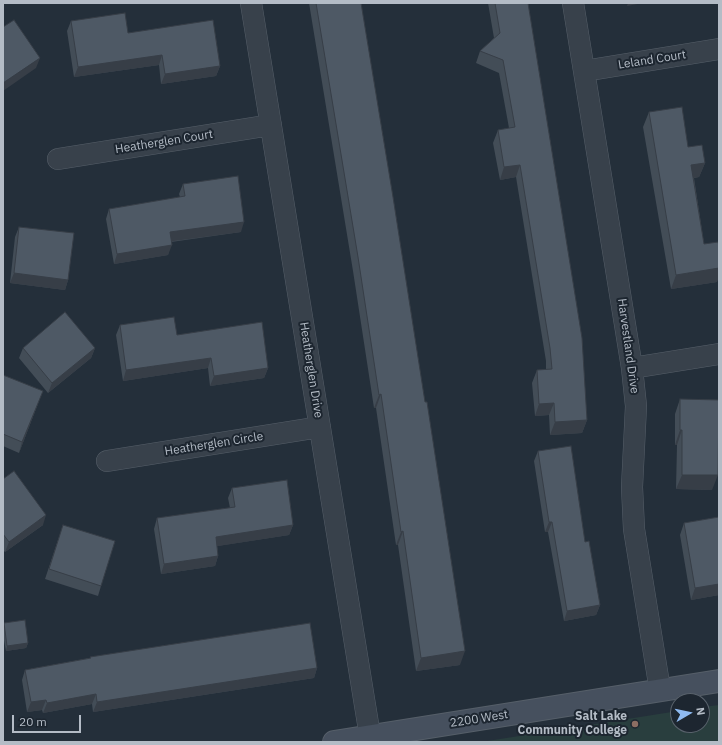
<!DOCTYPE html>
<html>
<head>
<meta charset="utf-8">
<style>
  body { margin:0 }
  #map { position:relative; width:722px; height:745px; overflow:hidden; background:#242f3a; font-family:"IBM Plex Sans",sans-serif }
  canvas { display:block }
  .frame { position:absolute; inset:0; border:4px solid #b4bcc6; pointer-events:none }
  .north { position:absolute; left:670px; top:693px; width:40px; height:40px; box-sizing:border-box; background:#1d2630; border:1px solid #59626c; border-radius:50%; rotate:81deg; font-size:11px; font-weight:700; line-height:16px; text-align:center; color:#b4bcc6 }
  .north::after { content:''; display:block; margin:auto; width:14px; height:18px; background:#8ebaf1; clip-path:polygon(50% 0,100% 100%,50% 72%,0 100%) }
  .scale { position:absolute; left:12px; top:715px; width:69px; height:18px; box-sizing:border-box; border:2px solid #b4bcc6; border-top:0; padding-left:5px; font-size:12px; line-height:14px; white-space:nowrap; color:#b4bcc6; -webkit-text-stroke:3px #1d2630; paint-order:stroke }
</style>
</head>
<body>
<div id="map">
<canvas width="722" height="745"></canvas>
<div class="frame"></div>
<div class="north">N</div>
<div class="scale">20 m</div>
</div>
<script>
const g = document.querySelector('canvas').getContext('2d');
g.lineJoin = 'round';
function fill(path, color) { g.fillStyle = color; g.fill(path, 'evenodd'); }
const shape = rows => new Path2D(rows.map(r => 'M' + r).join(''));
function stroke(path, color, width, dash) { g.strokeStyle = color; g.lineWidth = width; g.lineCap = dash ? 'butt' : 'round'; g.setLineDash(dash || []); g.stroke(path); }
function write(font, color, halo, rows, align = 'center') {
  g.font = font + ' "IBM Plex Sans",sans-serif'; g.lineWidth = 4; g.setLineDash([]); g.textBaseline = 'middle'; g.strokeStyle = halo; g.fillStyle = color; for (const [text, x, y, turn = 0] of rows) {
    g.save(); g.translate(x, y); g.rotate((+turn || 0) * Math.PI / 180); g.textAlign = isNaN(turn) ? turn : align; if (halo) g.strokeText(text, 0, 0); g.fillText(text, 0, 0); g.restore();
  }
}
fill(shape([
  [719,705,719,742,481,742,678,711,678,725,702,725,702,707]
]), '#293e3e');
const street = shape([
  [251,3,370,736],
  [573,3,632,368,636,406,632,487,634,529,660,690],
  [584,71,719,49],
  [58,159,271,125],
  [632,368,719,354],
  [107,461,320,427]
]);
const secondary = shape([
  [334,742,719,681]
]);
stroke(street, '#565f69', 22);
stroke(secondary, '#565f69', 24);
stroke(street, '#38414b', 21);
stroke(secondary, '#46505e', 22);
fill(shape([
  [309,3,361,3,460,665,416,671,398,545,396,545,376,408,374,408,353,271],
  [488,3,528,3,587,420,582,433,550,435,549,415,535,416,532,383,537,370,546,370,546,361,516,177,500,180,493,143,498,130,509,128,499,73,476,63,480,51,494,38],
  [71,21,128,33,220,66,216,76,161,84,159,65,74,77,67,31],
  [649,112,705,163,699,177,694,178,704,244,717,282,671,289,643,127],
  [183,184,241,232,171,242,168,255,114,264,106,219,109,209,180,197,179,194],
  [19,227,68,280,65,290,10,283,15,237],
  [120,325,177,335,268,368,264,378,210,386,208,368,123,381,116,335],
  [23,348,95,348,91,358,48,393,19,358],
  [3,375,39,401,19,453,3,446],
  [680,399,712,490,676,489,677,445,675,445,675,414],
  [538,451,585,542,600,605,596,615,564,621,548,532,545,532,534,461],
  [3,479,43,525,5,552,3,550],
  [232,488,293,525,289,535,217,546,218,556,215,566,161,574,154,529,157,518,230,508,228,498],
  [719,517,719,595,691,600,680,535,684,523],
  [63,525,101,586,98,596,45,579],
  [4,623,28,643,26,648,6,651,3,635,3,626],
  [90,657,317,668,314,678,93,712,92,704,43,713,42,710,27,712,22,680,25,670,90,658]
]), '#434d57');
fill(shape([
  [628,3,643,3,627,6],
  [162,55,159,65,74,77,78,67],
  [40,58,36,68,3,91,3,83],
  [220,66,216,76,161,84,165,74],
  [705,163,699,177,686,179,691,165],
  [520,165,516,177,500,180,504,167],
  [244,222,241,232,166,242,170,232],
  [172,245,168,255,114,264,117,254],
  [719,268,719,278,717,282,671,289,676,275],
  [14,273,68,280,65,290,10,283],
  [95,348,91,358,48,393,52,383],
  [211,358,208,368,123,381,126,370],
  [268,368,264,378,210,386,214,376],
  [43,391,39,401,19,453,22,442],
  [381,394,376,408,374,408,379,395],
  [554,403,549,415,535,416,539,404],
  [587,420,582,433,550,435,555,422],
  [680,430,682,430,677,445,675,445],
  [682,475,718,475,712,490,676,489],
  [46,515,43,525,5,552,9,542],
  [549,522,552,522,548,532,545,532],
  [293,525,289,535,212,547,216,537],
  [403,531,398,545,396,545,401,532],
  [218,556,215,566,161,574,164,564],
  [719,584,719,595,691,600,695,588],
  [600,605,596,615,564,621,567,611],
  [28,643,26,648,6,651,7,646],
  [465,651,460,665,416,671,421,658],
  [317,668,314,678,93,712,97,702],
  [96,694,92,704,43,713,47,703],
  [46,700,42,710,27,712,31,702]
]), '#373e47');
const building = shape([
  [316,3,361,3,393,197,425,402,427,402,465,651,421,658,403,531,401,532,381,394,379,395,358,257,316,3],
  [495,3,528,3,582,338,587,420,555,422,554,403,539,404,537,370,552,369,550,348,520,165,504,167,498,130,515,127,503,60,480,51,500,33,495,3],
  [125,13,128,33,213,20,220,66,165,74,162,55,78,67,71,21,125,13],
  [14,20,40,58,3,83,3,27,14,20],
  [682,107,688,147,702,145,705,163,691,165,704,244,718,242,719,246,719,268,676,275,649,112,682,107],
  [238,176,244,222,170,232,172,245,117,254,109,209,185,196,183,184,238,176],
  [19,227,74,233,68,280,14,273,19,227],
  [65,312,95,348,52,383,23,348,65,312],
  [174,317,177,335,262,322,268,368,214,376,211,358,126,370,120,325,174,317],
  [3,375,43,391,22,442,3,434,3,375],
  [680,399,719,400,718,475,682,475,682,430,680,430,680,399],
  [571,446,585,542,589,541,600,605,567,611,552,522,549,522,538,451,571,446],
  [14,471,46,515,9,542,3,534,3,479,14,471],
  [287,480,293,525,216,537,218,556,164,564,157,518,235,507,232,488,287,480],
  [719,517,719,584,695,588,684,523,719,517],
  [63,525,115,541,101,586,49,569,63,525],
  [25,620,28,643,7,646,4,623,25,620],
  [310,623,317,668,97,702,96,694,47,703,46,700,31,702,25,670,91,658,90,657,310,623]
]);
fill(building, '#4e5965');
stroke(building, '#373e47', 1);
for (const [x, y, r, color] of [
  [635,724,4,"#8d6e63"]
]) { const dot = new Path2D(); dot.arc(x, y, r, 0, 2 * Math.PI); g.fillStyle = color; g.fill(dot); stroke(dot, '#1d2630', 1.5); }
write('12px', '#b4bcc6', '#1d2630', [
  ["Leland Court",652,60,-9],
  ["Heatherglen Court",164,142,-9],
  ["Harvestland Drive",628,346,82],
  ["Heatherglen Drive",311,370,81],
  ["Heatherglen Circle",214,444,-9],
  ["2200 West",479,719,-9]
]);
write('bold 12px', '#b4bcc6', '#1d2630', [
  ["Salt Lake",627,717],
  ["Community College",627,731]
], 'right');
</script>
</body>
</html>
